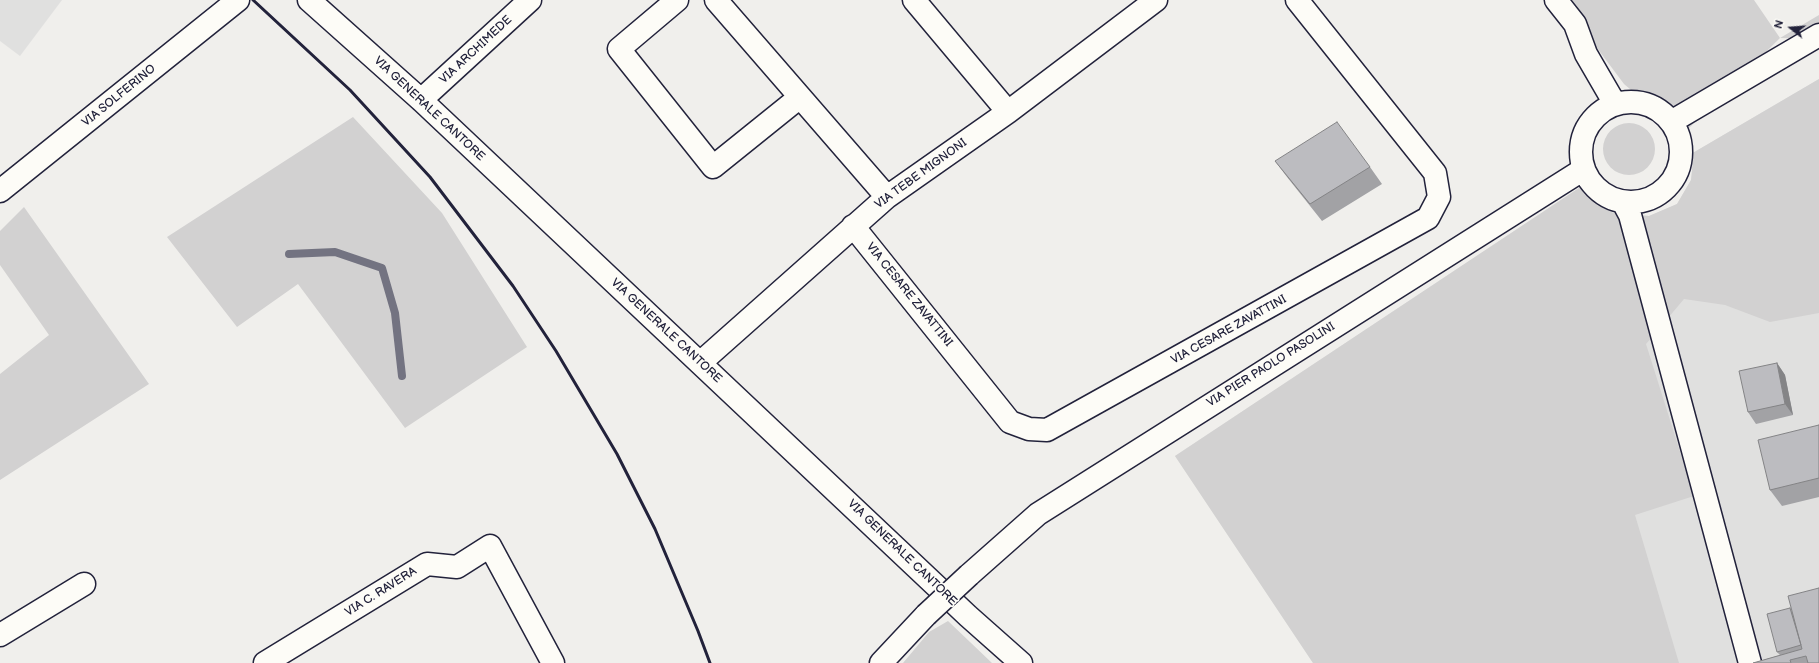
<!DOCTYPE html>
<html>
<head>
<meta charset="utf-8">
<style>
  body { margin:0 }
  #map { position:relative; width:1819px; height:663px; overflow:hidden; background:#f0efec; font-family:"Balsamiq Sans",sans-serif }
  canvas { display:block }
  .north { position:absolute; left:1771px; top:8px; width:40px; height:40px; -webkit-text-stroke:3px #fdfcf7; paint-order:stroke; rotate:287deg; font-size:11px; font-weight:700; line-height:16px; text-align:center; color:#22223b }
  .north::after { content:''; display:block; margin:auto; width:14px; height:18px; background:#22223b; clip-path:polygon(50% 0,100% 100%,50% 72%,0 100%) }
</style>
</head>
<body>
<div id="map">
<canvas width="1819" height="663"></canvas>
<div class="north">N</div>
</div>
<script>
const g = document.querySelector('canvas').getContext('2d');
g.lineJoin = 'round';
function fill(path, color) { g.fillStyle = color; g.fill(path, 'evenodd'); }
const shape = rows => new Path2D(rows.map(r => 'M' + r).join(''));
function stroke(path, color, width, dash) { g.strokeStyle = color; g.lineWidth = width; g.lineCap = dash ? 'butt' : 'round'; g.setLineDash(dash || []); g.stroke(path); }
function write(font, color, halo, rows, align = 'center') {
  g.font = font + ' "Balsamiq Sans",sans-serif'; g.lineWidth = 3.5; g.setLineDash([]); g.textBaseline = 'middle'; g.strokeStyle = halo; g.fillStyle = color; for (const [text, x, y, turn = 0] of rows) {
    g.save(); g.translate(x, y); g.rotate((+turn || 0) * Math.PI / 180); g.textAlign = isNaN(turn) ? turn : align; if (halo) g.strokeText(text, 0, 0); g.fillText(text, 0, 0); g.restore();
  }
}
fill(shape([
  [0,0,62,0,20,56,0,41],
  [1819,79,1819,663,1313,663,1175,456,1585,184,1613,213,1649,216,1677,204,1691,180,1693,161,1691,154]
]), '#e0e0df');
fill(shape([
  [1561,0,1754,0,1780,38,1819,15,1819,39,1780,38,1683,134,1624,84],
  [1819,79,1819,313,1770,322,1725,305,1684,299,1646,344,1694,496,1635,515,1679,663,1313,663,1175,456,1585,184,1613,213,1649,216,1677,204,1691,180,1693,161,1691,154],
  [353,117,442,213,527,347,405,428,298,284,237,327,167,237],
  '1603 149a26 26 0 1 1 52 0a26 26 0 1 1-52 0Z',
  [24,207,149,384,0,480,0,374,49,335,0,265,0,231],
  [948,621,992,663,903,663,929,632]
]), '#d2d1d1');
stroke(shape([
  [289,254,335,252,382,268,395,313,402,376]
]), '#737381', 8);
const minor = shape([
  [309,0,421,100,968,616,1021,663],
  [677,0,619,49,713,167,800,97],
  [716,0,887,197],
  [914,0,1008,112],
  [1556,0,1575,24,1586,54,1615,104],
  [421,100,530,0],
  '1581 152a50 50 0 1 1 100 0a50 50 0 1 1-100 0Z',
  [1671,122,1819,35],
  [0,191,238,0],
  [1623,202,1630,215,1750,663],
  [853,226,1010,422,1029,429,1047,430,1428,218,1439,197,1435,173,1297,0],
  [700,363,887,197,1008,112,1156,0],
  [969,575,1038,514,1584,169],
  [0,635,84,584],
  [265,663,427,564,457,567,490,546,553,663],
  [881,663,926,615]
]);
stroke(minor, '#22223b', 25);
stroke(minor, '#fdfcf7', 22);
stroke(shape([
  [253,0,350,90,430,177,513,286,556,351,617,454,655,529,698,631,710,663]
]), '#22223b', 3);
const minorBridge = shape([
  [926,615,969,575]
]);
stroke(minorBridge, '#22223b', 25, []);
stroke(minorBridge, '#fdfcf7', 22);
fill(shape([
  [1275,161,1370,167,1382,184,1322,221,1287,177],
  [1777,363,1785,375,1793,415,1756,424,1748,412],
  [1819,425,1819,497,1782,506,1770,490],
  [1790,608,1819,663,1753,663,1780,655,1777,652]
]), '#a2a2a5');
fill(shape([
  [1777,363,1785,375,1793,415,1785,404]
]), '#848486');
const building = shape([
  [1337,122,1370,167,1310,204,1275,161,1337,122],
  [1777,363,1785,404,1748,412,1739,371,1777,363],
  [1819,425,1819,478,1770,490,1758,440,1819,425],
  [1819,588,1819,663,1808,663,1806,656,1790,660,1791,663,1753,663,1802,649,1788,596,1819,588],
  [1790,608,1801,645,1777,652,1767,614,1790,608]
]);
fill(building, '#bcbcc0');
stroke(building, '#848486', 1);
write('12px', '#22223b', '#fdfcf7', [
  ["VIA ARCHIMEDE",476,50,-43],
  ["VIA SOLFERINO",119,96,-39],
  ["VIA GENERALE CANTORE",429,109,43],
  ["VIA TEBE MIGNONI",921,174,-36],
  ["VIA CESARE ZAVATTINI",909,295,51],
  ["VIA CESARE ZAVATTINI",1229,330,-29],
  ["VIA GENERALE CANTORE",666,331,43],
  ["VIA PIER PAOLO PASOLINI",1271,365,-32],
  ["VIA GENERALE CANTORE",902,553,44],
  ["VIA C. RAVERA",381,592,-32]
]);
</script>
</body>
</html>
